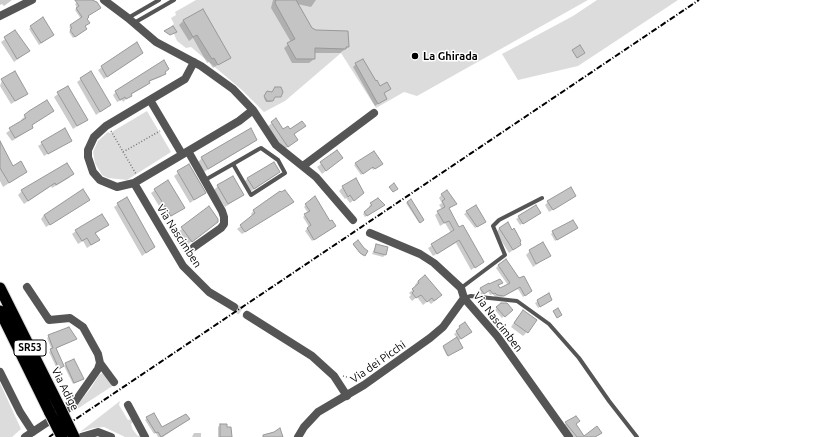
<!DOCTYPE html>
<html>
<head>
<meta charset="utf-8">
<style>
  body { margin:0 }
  canvas { display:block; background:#fff }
</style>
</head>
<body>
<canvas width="835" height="437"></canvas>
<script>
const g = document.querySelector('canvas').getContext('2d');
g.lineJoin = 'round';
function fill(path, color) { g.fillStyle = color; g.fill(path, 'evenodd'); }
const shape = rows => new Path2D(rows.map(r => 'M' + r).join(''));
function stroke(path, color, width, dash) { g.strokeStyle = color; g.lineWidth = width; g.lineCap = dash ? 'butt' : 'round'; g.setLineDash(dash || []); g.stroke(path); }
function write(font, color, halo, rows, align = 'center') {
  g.font = font + ' Ubuntu,sans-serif'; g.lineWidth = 3; g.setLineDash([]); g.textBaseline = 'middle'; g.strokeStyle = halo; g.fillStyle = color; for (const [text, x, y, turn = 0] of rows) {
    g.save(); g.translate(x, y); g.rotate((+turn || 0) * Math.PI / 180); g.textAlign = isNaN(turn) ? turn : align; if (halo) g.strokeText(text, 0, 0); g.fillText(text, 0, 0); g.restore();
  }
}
fill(shape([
  [196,0,588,0,417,96,404,92,376,108,341,53,285,101,264,112,242,90,191,47,186,48,177,41,171,27,174,24,171,18,176,15,175,12],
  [597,0,678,0,578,66,518,80,502,54,573,16],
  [147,111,171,152,127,180,108,178,102,175,95,163,93,152,98,141,108,132,110,133],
  [105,371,114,385,71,413,91,388,99,375],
  [0,383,21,429,12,437,0,437],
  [120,401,119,405,128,420,132,419,133,422,131,424,133,430,138,436,141,434,142,437,125,437,104,427,93,428,80,432]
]), '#dcdcdc');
fill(shape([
  [0,0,12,0,4,6,2,4,0,5],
  [80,0,90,0,87,16,84,31,73,38,69,32,71,30,69,27,81,19,75,10,77,8,75,4],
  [273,0,316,0,311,7,297,4,312,29,315,31,347,32,348,47,340,53,314,53,314,59,309,63,292,63,284,48,291,42,271,8],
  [184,20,229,57,213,68,209,62,207,63,193,38,189,41,179,25],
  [31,27,53,35,39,45,29,29],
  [15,32,29,51,14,62,1,42],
  [136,44,139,56,104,79,98,70],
  [356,64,380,87,390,89,383,94,386,98,375,106,353,67],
  [91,72,110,105,96,115,77,82],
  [164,73,161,77,148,82,146,86,130,95,123,102,122,100,117,102,113,95,116,92],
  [2,80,27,94,11,104,0,86],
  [67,87,86,120,73,129,54,97],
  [266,93,280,96,274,97,271,102,266,102,264,98],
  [53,111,31,126,32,128,28,131,12,141,6,133,22,122,21,120,29,112],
  [272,123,283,130,305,126,293,135,297,140,284,150,268,126],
  [64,129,71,140,44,156,38,146],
  [250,130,256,139,251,144,202,173,197,163,202,158],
  [0,143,13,167,26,172,3,187,0,181],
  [337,152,342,158,322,174,317,167],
  [67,164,72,174,69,178,52,188,51,186,24,204,18,195,22,191],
  [356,164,380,166,373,170,371,167,361,175,354,165],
  [189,165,204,193,190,203,174,176],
  [279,172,250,192,244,182,248,178],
  [218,186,243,195,225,207,214,190],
  [343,187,363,193,350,203,346,198,345,199,339,191],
  [155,190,183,208,167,219,151,193],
  [442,194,456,204,448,209,459,228,483,262,471,270,456,243,433,256,428,248,451,233,445,223,440,226,435,215,442,209,439,205,442,203,439,198],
  [575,196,549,212,545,205,548,202],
  [126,199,154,247,142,256,114,207],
  [378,199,382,206,365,217,363,214,370,208,369,206,371,204],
  [89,200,46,227,41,219,44,215],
  [410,201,422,221,419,223,406,203],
  [292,202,242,234,237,229,253,217,251,214,254,210],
  [306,205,333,228,312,241,305,231,309,227,303,217,308,213,304,207],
  [475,206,482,224,475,228,464,214],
  [536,207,537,215,520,225,516,219],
  [209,208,218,222,187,245,178,232],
  [108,225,95,234,99,240,87,248,83,241,78,244,72,234,76,231],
  [500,228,520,245,509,253,496,232],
  [575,230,555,241,551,234,553,232],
  [358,242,364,255,363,256,353,245],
  [376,245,385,255,383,257,372,254],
  [530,251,550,255,533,267,526,255],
  [498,266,519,279,531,291,523,297,518,289,502,297,495,297,493,294,490,295,488,291,481,295,479,290,481,288,501,283,498,286,500,290,508,285,496,268],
  [418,281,437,299,431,304,428,301,423,305,417,297,412,301,409,297,411,295,409,293,416,287,415,285],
  [548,294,551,300,538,308,535,303],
  [497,308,511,310,502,318,495,310],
  [519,315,527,332,523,336,511,327],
  [465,323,468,334,458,341,461,349,447,356,443,348,457,338,454,334,458,331,457,329],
  [49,336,76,339,55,349,61,368,57,369,49,352,52,350,47,338],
  [74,360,83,379,73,384,64,366],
  [147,418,162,428,189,419,163,437,158,437,156,433,154,434,145,420],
  [566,423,575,424,583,437,573,437,564,425],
  [220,425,231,437,218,437,218,427],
  [194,433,201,433,201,437,192,437]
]), '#0003');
const building = shape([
  [75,0,92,0,97,2,101,8,88,16,89,17,87,19,90,23,85,26,87,29,75,37,70,30,72,28,70,25,82,17,76,8,79,6,75,0],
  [276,0,296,0,312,28,316,30,348,31,349,47,346,47,346,49,315,48,315,59,296,59,287,43,295,39,275,3,276,0],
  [203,9,231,58,218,65,214,58,212,59,197,35,193,37,183,20,203,9],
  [43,17,54,35,41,43,30,26,43,17],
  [173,26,177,32,170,35,164,31,173,26],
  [15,30,30,51,17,59,4,37,15,30],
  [137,42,143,53,107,77,101,66,137,42],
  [580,45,585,53,577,58,572,50,580,45],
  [363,59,376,81,377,80,380,86,387,82,391,89,384,93,387,99,378,104,355,63,363,59],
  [164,60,169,69,165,72,166,74,149,81,150,83,131,94,132,96,126,99,125,97,120,100,115,91,164,60],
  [15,71,28,94,15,101,1,79,15,71],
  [91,71,111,105,100,112,80,78,91,71],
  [68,86,88,120,77,126,57,92,68,86],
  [275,87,281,87,283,92,281,97,275,97,273,101,267,101,264,96,267,91,272,92,275,87],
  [47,100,54,111,32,125,33,128,15,138,9,128,26,118,24,115,29,111,47,100],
  [276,118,283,129,288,126,290,129,302,121,306,126,294,134,298,140,288,147,271,122,276,118],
  [65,128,72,141,48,154,41,142,65,128],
  [251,128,257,140,208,169,201,157,251,128],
  [0,141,13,166,21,161,27,172,9,183,0,168,0,141],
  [337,150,343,158,326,171,320,162,337,150],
  [374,151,383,164,375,169,373,167,363,174,355,163,374,151],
  [274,162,280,172,254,189,247,178,274,162],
  [67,163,74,174,56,185,55,183,28,201,21,190,67,163],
  [189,164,206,193,194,200,177,171,189,164],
  [233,176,244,195,228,204,217,185,233,176],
  [356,178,364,193,354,201,350,195,348,197,342,186,356,178],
  [168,180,185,208,171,216,154,189,168,180],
  [394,183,398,189,393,192,389,187,394,183],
  [571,187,576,196,553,210,547,201,571,187],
  [83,189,90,200,50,225,44,215,83,189],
  [285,190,294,202,245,232,240,225,255,213,253,210,280,191,281,192,285,190],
  [447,190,457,204,449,208,459,227,463,225,484,262,475,268,459,240,437,254,431,244,454,230,449,221,444,223,437,211,445,207,442,201,445,199,441,194,447,190],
  [315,196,330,221,332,220,336,226,314,240,307,228,311,225,304,214,310,211,305,204,315,196],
  [127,197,155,247,146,253,117,203,127,197],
  [378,198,385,205,367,216,364,212,372,205,370,203,378,198],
  [411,199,424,220,420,223,407,202,411,199],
  [476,205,486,222,477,227,466,211,476,205],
  [536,205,541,213,523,224,518,216,536,205],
  [209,206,218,219,218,222,192,242,181,227,209,206],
  [102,214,109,225,95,233,100,240,91,245,87,238,82,241,75,230,102,214],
  [573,220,578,228,557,240,552,231,573,220],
  [508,222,512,230,514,228,521,241,520,242,521,245,513,250,499,228,508,222],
  [358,240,364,248,368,251,365,256,360,253,353,244,358,240],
  [543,242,551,256,536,264,529,250,543,242],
  [376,244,388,247,386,255,374,252,376,244],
  [506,259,519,278,524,276,532,291,525,296,520,287,504,296,497,295,495,293,493,294,490,290,484,294,480,288,489,283,489,284,500,279,503,283,498,285,500,288,510,283,498,265,506,259],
  [425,275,442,295,434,301,432,298,427,302,421,295,416,298,412,293,414,291,412,289,419,283,418,281,425,275],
  [549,293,552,300,540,307,537,300,549,293],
  [501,303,507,303,513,310,505,317,496,307,501,303],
  [558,308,562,315,557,318,553,311,558,308],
  [523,310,537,320,528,333,514,323,523,310],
  [465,322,472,332,461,339,456,331,460,328,459,326,465,322],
  [69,327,77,339,56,348,64,366,59,369,50,349,53,348,48,335,69,327],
  [457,337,463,348,448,356,443,346,457,337],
  [74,359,84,379,74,383,65,363,74,359],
  [154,413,162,427,186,414,190,419,161,437,158,432,156,433,146,417,154,413],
  [576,416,580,421,576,424,584,436,597,426,602,433,595,437,577,437,565,422,576,416],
  [220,424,227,424,227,427,231,427,232,437,220,437,220,424],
  [280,428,283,437,263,437,263,435,274,432,280,428]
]);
fill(building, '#c4c4c4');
stroke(building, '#999', 1);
stroke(shape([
  [234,307,247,315]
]), '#d9d9d9', 8, [8, 4]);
const trunk = shape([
  [0,288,60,408],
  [0,311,50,413]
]);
stroke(trunk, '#dbdbdb', 13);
stroke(shape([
  [111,131,136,174],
  [123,152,160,131],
  [343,376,358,380]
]), '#777', 1.5, [1, 2]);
stroke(shape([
  [128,18,159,0],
  [134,23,174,0],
  [205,180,233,164,259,149,261,148,278,160,285,173,251,195,233,164],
  [461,288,505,255,493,226,499,220,542,198],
  [464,298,471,296,517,301,549,324,579,358,609,401,637,437]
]), '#555', 4);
stroke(shape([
  [104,0,128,18,156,42,201,66,233,89,253,110,276,145,316,177,353,220],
  [0,16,32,0],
  [194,62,185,79,106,126,94,137,88,150,88,157,93,172,100,180,117,187,134,183,239,121,253,110],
  [150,100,182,154],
  [188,151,222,211,224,217,224,224,221,228,194,247],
  [303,166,374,113],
  [134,183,183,266,209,292,234,307],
  [370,233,420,254,434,263,461,288,464,298,497,336,569,437],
  [27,287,49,320,70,318,83,327,98,354,100,363,114,382],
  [247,315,312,356,334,376,347,396],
  [0,372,20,412,33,432],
  [128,405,145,437],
  [25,437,72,406,98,369,100,363],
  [298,437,304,427,318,412,364,385,430,338,443,327,464,298]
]), '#555', 8);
stroke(shape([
  [81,437,98,432,111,437]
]), '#555', 8);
stroke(trunk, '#000', 11);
stroke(shape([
  [49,437,699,0]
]), '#000', 2, [6, 2, 1, 2]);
const trunkBridge = shape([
  [60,408,74,437],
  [50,413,62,437]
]);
stroke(trunkBridge, '#dbdbdb', 13, []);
stroke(trunkBridge, '#000', 11);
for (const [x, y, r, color] of [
  [415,56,4,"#000"]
]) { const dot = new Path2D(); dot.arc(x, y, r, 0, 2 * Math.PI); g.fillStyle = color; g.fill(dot); stroke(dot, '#fff', 1.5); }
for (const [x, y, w] of [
  [30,348,32]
]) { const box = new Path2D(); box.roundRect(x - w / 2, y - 8, w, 16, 3); g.fillStyle = '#fff'; g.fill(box); stroke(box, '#000', 1); }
write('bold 10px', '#000', null, [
  ["SR53",30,348]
]);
write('bold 11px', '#000', '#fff', [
  ["La Ghirada",423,56]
], 'left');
write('11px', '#000', '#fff', [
  ["Via Nascimben",179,236,57],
  ["Via Nascimben",498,322,52],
  ["Via dei Picchi",378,362,-35],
  ["Via Adige",65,389,63]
]);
</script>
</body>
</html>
